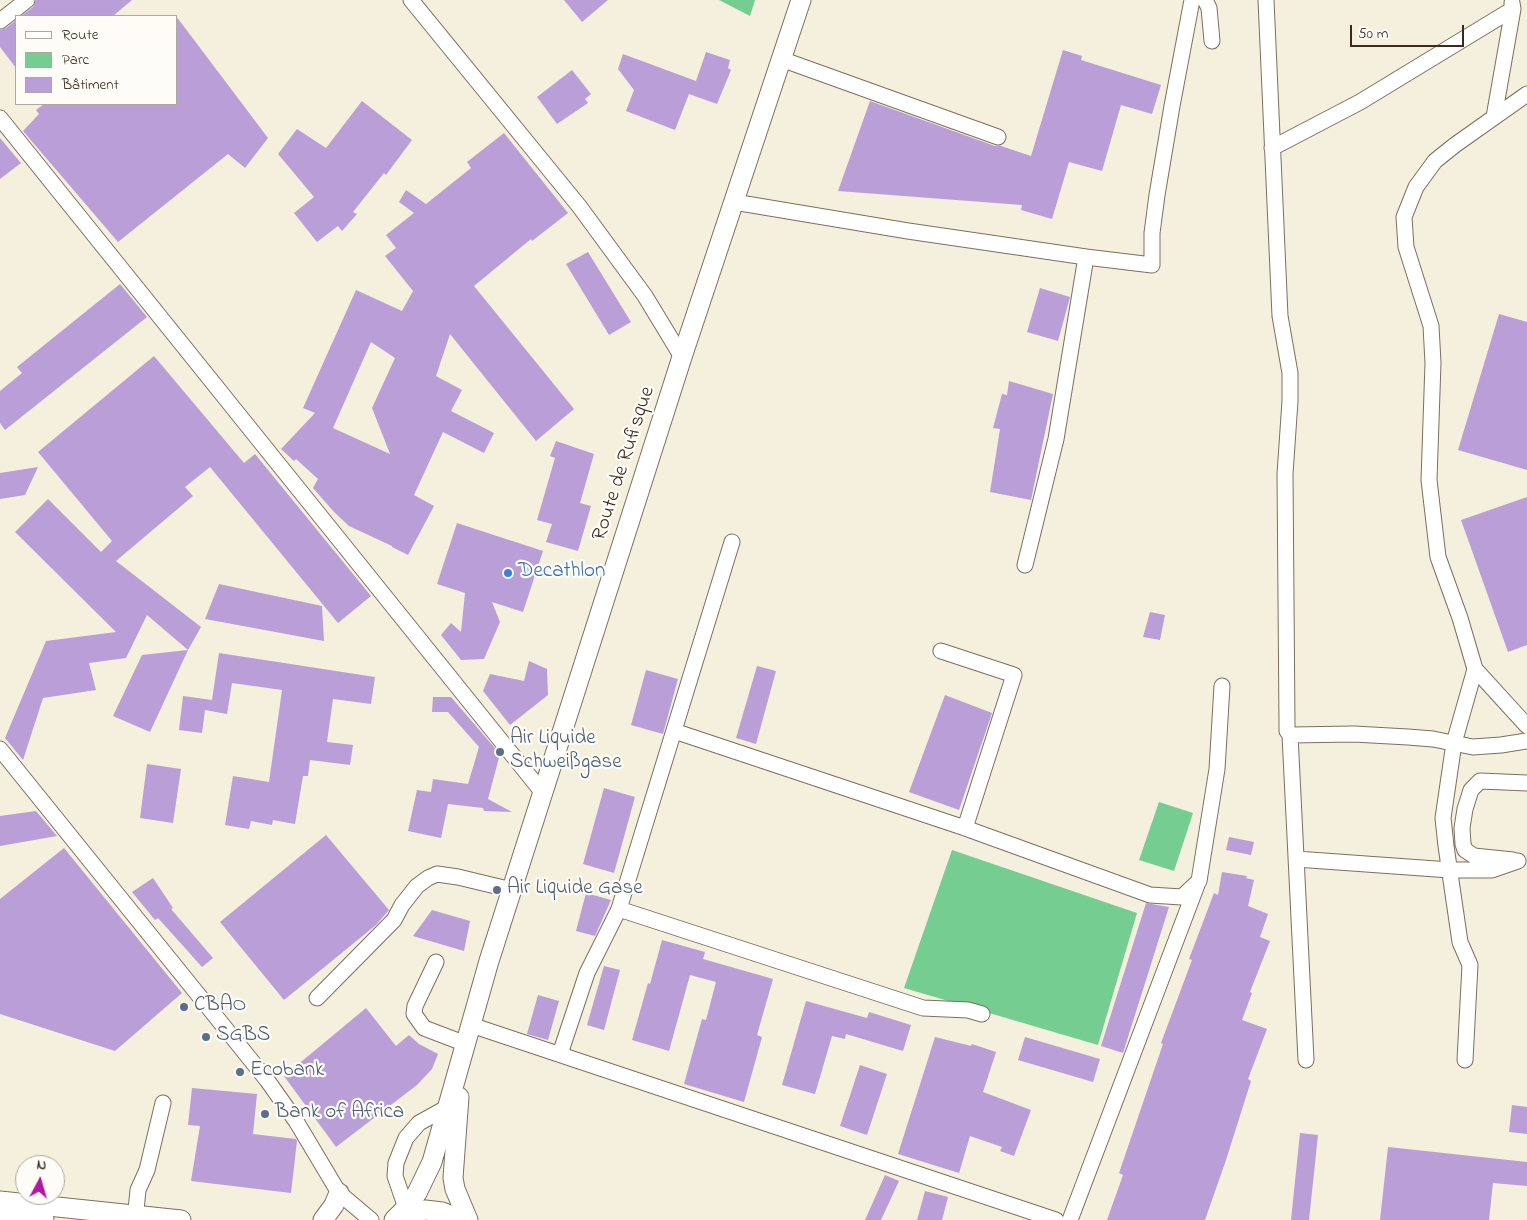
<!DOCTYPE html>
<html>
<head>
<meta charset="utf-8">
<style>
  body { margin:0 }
  #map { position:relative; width:1527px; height:1220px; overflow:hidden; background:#f5f0dd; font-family:"Indie Flower",sans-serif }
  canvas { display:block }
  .legend { position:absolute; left:15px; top:15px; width:162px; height:90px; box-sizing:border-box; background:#fdfcf7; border:1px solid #afa8a0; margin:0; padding:6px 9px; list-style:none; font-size:15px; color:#3b2a1e }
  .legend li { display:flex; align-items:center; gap:10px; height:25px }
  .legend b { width:25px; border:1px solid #afa8a0 }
  .north { position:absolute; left:15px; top:1155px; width:50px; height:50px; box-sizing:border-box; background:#fdfcf7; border:1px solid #afa8a0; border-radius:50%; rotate:6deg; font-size:14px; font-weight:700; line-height:20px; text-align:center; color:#3b2a1e }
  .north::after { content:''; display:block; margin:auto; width:18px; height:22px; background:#b5179e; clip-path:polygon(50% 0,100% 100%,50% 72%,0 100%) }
  .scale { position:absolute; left:1350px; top:25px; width:114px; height:22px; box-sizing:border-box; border:2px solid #3b2a1e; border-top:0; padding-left:6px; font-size:15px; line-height:18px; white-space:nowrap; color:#3b2a1e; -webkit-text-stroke:4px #fdfcf7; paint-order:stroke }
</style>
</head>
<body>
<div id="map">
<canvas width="1527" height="1220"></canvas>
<ul class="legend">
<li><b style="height:6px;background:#fff"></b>Route</li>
<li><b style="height:14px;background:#75cd92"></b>Parc</li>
<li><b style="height:14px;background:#b99ed7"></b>Bâtiment</li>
</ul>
<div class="north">N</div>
<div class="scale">50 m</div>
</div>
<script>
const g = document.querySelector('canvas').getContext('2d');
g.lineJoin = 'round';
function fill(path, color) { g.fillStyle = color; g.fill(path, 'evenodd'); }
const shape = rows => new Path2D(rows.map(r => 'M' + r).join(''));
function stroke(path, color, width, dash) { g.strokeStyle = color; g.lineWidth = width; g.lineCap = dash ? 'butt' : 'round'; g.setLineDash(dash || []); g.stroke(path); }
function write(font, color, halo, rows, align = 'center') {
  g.font = font + ' "Indie Flower",sans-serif'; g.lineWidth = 4.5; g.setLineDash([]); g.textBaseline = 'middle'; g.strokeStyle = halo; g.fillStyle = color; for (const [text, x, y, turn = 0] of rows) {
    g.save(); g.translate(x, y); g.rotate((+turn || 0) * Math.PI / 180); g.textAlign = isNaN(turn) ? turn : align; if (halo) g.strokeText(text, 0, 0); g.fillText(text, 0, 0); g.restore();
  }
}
fill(shape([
  [719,0,755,0,750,16],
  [1159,802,1193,813,1174,871,1139,860],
  [952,850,1137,913,1098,1045,904,988]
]), '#75cd92');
fill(shape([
  [36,0,132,0,113,16,21,16,33,7],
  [564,0,608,0,582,22],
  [176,16,268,138,245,168,228,154,118,242,23,131,39,114,36,110,44,104,176,104],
  [16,20,16,68,0,47,0,30,6,28],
  [1063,50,1082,56,1081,60,1161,85,1152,114,1121,105,1102,171,1069,162,1052,219,1021,210,1022,205,838,191,870,101,995,146,1001,146,1031,156],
  [706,52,730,60,728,68,731,70,717,104,689,94,675,130,626,111,634,90,618,69,623,54,696,81],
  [572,70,591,94,585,99,588,103,557,124,537,97],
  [362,101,412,140,386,175,384,173,353,212,357,214,342,231,338,226,317,242,294,213,314,197,278,154,297,129,326,148],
  [504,133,568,213,532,241,531,239,474,286,574,409,536,441,450,334,436,376,462,390,451,411,494,433,484,453,443,432,414,495,434,506,408,555,392,547,392,546,349,526,334,512,313,488,318,479,296,459,294,461,281,449,315,413,303,408,356,290,402,311,413,291,385,256,396,248,386,235,414,213,399,202,406,190,426,204,471,168,467,162],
  [371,342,395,358,372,408,390,454,333,428],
  [0,138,21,163,0,179],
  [588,252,631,322,609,335,566,264],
  [120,284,147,317,5,430,0,423,0,391,22,373,17,367],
  [1040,288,1070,297,1058,341,1027,332],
  [1499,314,1527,322,1527,470,1458,450],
  [154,356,244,463,255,454,371,596,338,623,210,467,185,487,193,496,116,561,201,627,188,650,147,615,126,658,89,663,96,690,43,698,23,760,5,738,46,641,116,632,15,532,48,499,101,552,112,541,38,452],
  [1009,381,1053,394,1031,500,990,492,1000,429,993,428,1002,394,1007,395],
  [556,441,594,454,580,503,591,506,578,551,546,542,552,524,537,520,555,458,550,456],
  [38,467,25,495,0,499,0,473],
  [1527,497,1527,645,1508,652,1461,520],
  [457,523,543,551,523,612,492,602,500,622,484,659,461,660,441,635,451,623,461,632,465,593,437,584],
  [219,584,322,606,324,641,205,619],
  [1150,612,1165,615,1160,640,1143,637],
  [188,650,150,732,113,716,142,655],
  [219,653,375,677,371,704,333,699,327,742,353,745,350,765,310,760,308,776,303,776,295,824,273,820,272,825,251,821,249,829,225,825,233,776,269,782,282,690,232,683,227,714,205,710,202,733,179,730,183,696,212,700],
  [529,661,547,669,548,695,510,725,483,691,490,674,524,681],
  [757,666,776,671,756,744,736,738],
  [646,670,678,679,663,734,631,725],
  [945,695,992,713,959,810,909,792],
  [433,697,451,697,500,754,488,799,512,812,484,811,483,808,448,804,441,838,408,831,417,790,431,792,433,779,468,784,479,747,448,712,432,712],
  [147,764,181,769,173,823,140,818],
  [604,788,635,797,614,873,583,864],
  [36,811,57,836,0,846,0,816],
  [326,835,389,910,376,925,284,1000,220,922],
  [1229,837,1254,842,1251,855,1226,850],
  [64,848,182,993,115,1051,0,1014,0,899],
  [1222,872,1247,876,1246,878,1254,880,1248,906,1268,914,1260,937,1270,941,1250,992,1252,993,1242,1020,1267,1029,1248,1079,1251,1081,1226,1160,1205,1220,1107,1220,1123,1175,1119,1173,1163,1044,1161,1043,1192,960,1189,959,1214,893,1218,895],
  [153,878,173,908,171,909,213,958,202,967,158,918,155,920,132,892],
  [586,893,611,900,595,936,576,931],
  [1146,903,1169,907,1123,1053,1101,1046],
  [432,910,470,921,464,951,413,936],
  [662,940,705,952,703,959,773,979,757,1035,762,1037,744,1102,684,1084,702,1019,706,1020,716,982,690,975,669,1051,632,1040,648,983,650,984],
  [604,966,620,970,604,1030,587,1025],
  [538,995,559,1001,548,1040,527,1034],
  [806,1001,867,1018,869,1012,911,1025,903,1051,846,1034,845,1039,832,1036,815,1094,782,1085],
  [366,1008,396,1046,409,1035,419,1044,438,1054,432,1069,417,1085,336,1147,284,1076],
  [935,1037,971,1046,972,1044,996,1052,983,1092,1031,1110,1014,1156,1000,1151,1002,1147,970,1136,959,1173,898,1154],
  [1025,1037,1100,1059,1093,1082,1018,1060],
  [860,1065,887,1074,867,1135,840,1126],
  [192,1088,257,1094,253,1134,296,1139,297,1141,291,1193,191,1181,200,1126,188,1125],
  [1512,1105,1527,1107,1527,1134,1509,1132],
  [1300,1133,1318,1135,1309,1220,1291,1220],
  [1388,1147,1527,1162,1527,1186,1493,1183,1489,1220,1380,1220],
  [885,1175,899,1181,881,1220,865,1220],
  [925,1191,948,1197,942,1220,917,1220]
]), '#b99ed7');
const minor = shape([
  [411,0,579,206,645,296,682,357],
  [1205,0,1209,8,1212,41],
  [1266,0,1280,316,1290,373,1290,401,1285,474,1287,725,1287,731,1290,735,1306,1060],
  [0,21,27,0],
  [781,59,998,137],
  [1527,94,1455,145,1435,161,1416,187,1404,217,1406,247,1431,326,1433,363,1429,480,1438,557,1460,618,1475,669,1527,726],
  [1494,117,1513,9,1512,3],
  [0,118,543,793],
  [1272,148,1360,102,1513,9],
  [734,202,908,231,1086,257,1152,265,1152,233,1157,195,1172,106,1192,0],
  [1025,565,1056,439,1086,257],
  [941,651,1014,675,965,828],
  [674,731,965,828,1150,895,1182,897,1199,881,1217,769,1222,686],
  [1290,735,1354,734,1408,737,1433,739,1473,747,1501,745,1527,741],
  [0,749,267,1080,296,1121,339,1193,371,1220],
  [1296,859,1450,870,1492,870,1518,861],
  [1513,860,1474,856,1465,850,1463,844,1462,828,1465,809,1471,790,1480,781,1527,783],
  [619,909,923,1008,968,1010,982,1014],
  [436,962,415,1006,414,1014,424,1028,466,1044],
  [317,998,394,920,402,905,417,886,428,878,437,874,458,877,512,890],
  [471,1025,1056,1220],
  [560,1054,587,973,619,909,732,542],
  [1465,1060,1470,965,1460,942,1446,846,1443,818,1454,743,1475,669],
  [406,1208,395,1176,396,1163,406,1138,419,1123,448,1107],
  [135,1220,138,1190,147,1170,163,1103],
  [1070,1220,1197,885]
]);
const major = shape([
  [459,1097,453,1178,455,1189,468,1220],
  [0,1201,181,1220],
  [0,1215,44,1220],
  [323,1220,334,1205,339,1193],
  [394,1220,406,1208,417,1193,432,1162,489,961,682,357,801,0],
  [396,1220,408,1214,425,1210,442,1212,461,1220]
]);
stroke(minor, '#7c6f61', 17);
stroke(major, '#7c6f61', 21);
stroke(minor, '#fff', 15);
stroke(major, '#fff', 19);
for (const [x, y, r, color] of [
  [508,573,5,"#3f7fe0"],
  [500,752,5,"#5c6f8a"],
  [497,890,5,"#5c6f8a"],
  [184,1007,5,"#5c6f8a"],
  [206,1037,5,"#5c6f8a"],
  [240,1072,5,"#5c6f8a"],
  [265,1114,5,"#5c6f8a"]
]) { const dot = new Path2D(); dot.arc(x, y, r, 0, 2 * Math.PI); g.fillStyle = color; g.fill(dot); stroke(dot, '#fdfcf7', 2); }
write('21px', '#3b2a1e', '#fdfcf7', [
  ["Route de Rufisque",625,464,-72]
]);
write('21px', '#366cbe', '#fdfcf7', [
  ["Decathlon",518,573]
], 'left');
write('21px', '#4e5e75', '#fdfcf7', [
  ["Air Liquide",510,740],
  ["Schweißgase",510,764],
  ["Air Liquide Gase",507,890],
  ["CBAO",194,1007],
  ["SGBS",216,1037],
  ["Ecobank",250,1072],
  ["Bank of Africa",275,1114]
], 'left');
</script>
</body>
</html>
